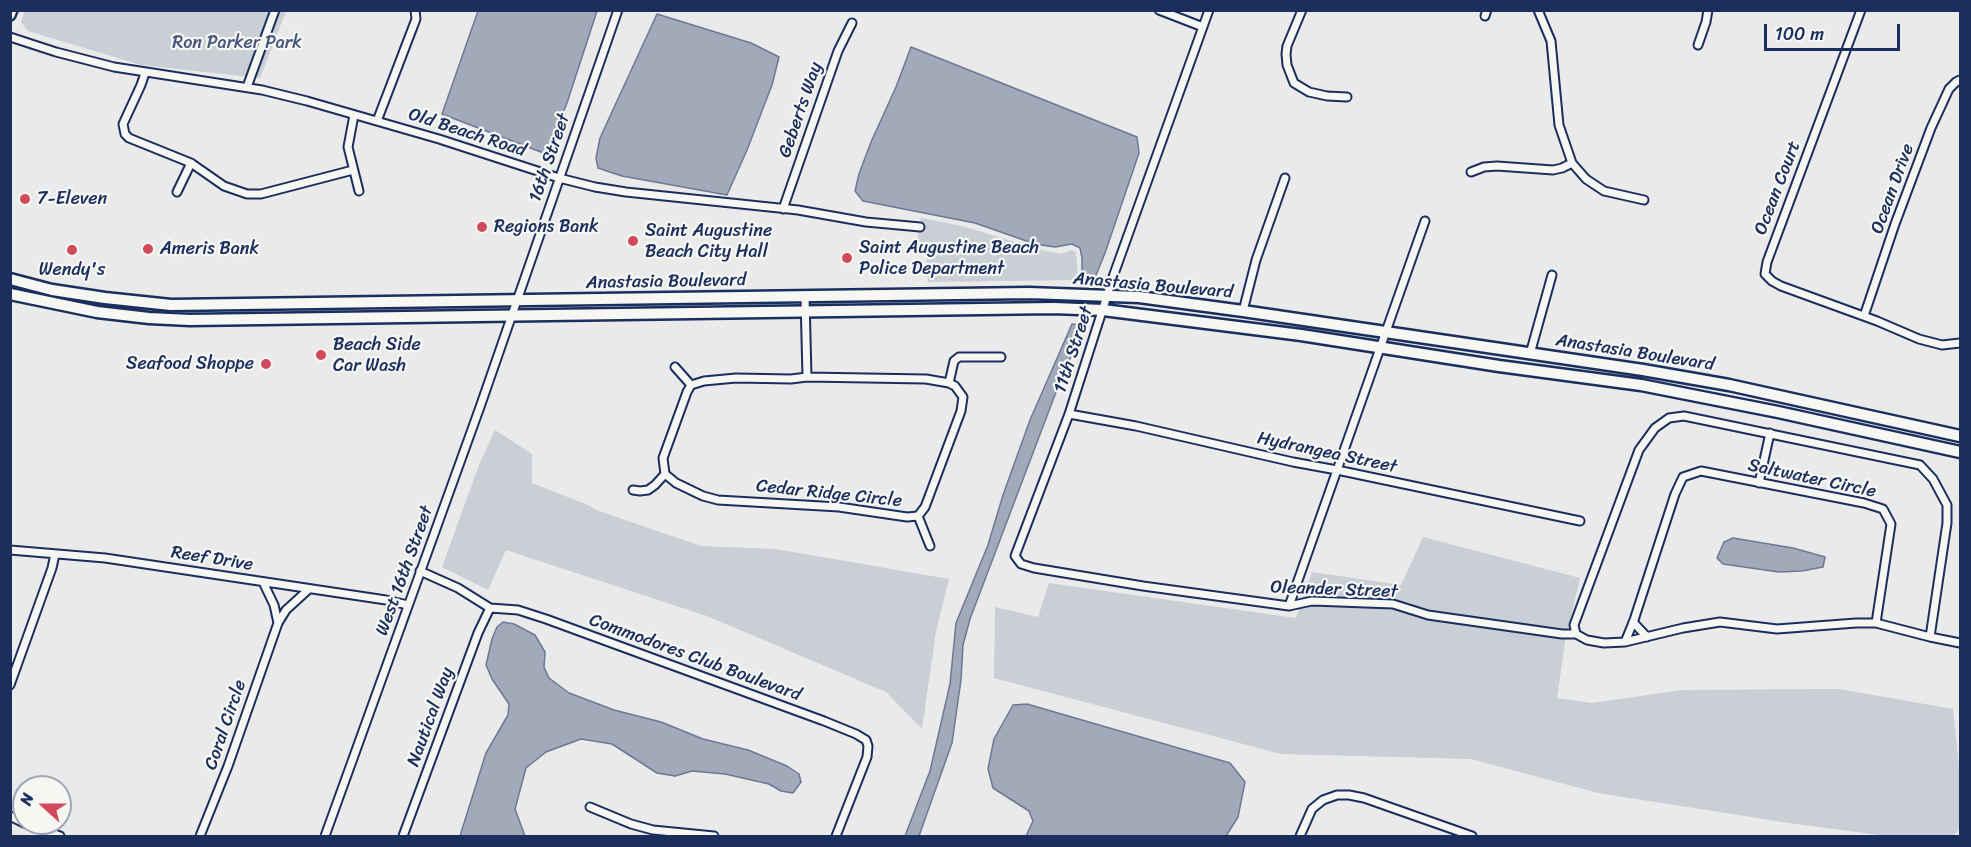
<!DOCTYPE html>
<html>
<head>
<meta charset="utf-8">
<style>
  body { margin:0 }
  #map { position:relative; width:1971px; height:847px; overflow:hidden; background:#e9eae9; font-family:Sriracha,sans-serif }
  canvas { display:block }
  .frame { position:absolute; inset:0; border:12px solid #1b2f5e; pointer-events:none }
  .north { position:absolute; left:12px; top:775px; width:60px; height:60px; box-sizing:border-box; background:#f6f6f2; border:2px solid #9ea6b7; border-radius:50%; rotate:291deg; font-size:16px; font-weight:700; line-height:24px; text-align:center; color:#1b2f5e }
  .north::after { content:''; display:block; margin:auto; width:21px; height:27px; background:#d1495b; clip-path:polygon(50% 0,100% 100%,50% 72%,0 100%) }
  .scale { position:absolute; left:1764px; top:24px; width:136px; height:27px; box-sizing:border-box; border:3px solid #1b2f5e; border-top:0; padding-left:8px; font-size:18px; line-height:21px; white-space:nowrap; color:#1b2f5e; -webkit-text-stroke:4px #f6f6f2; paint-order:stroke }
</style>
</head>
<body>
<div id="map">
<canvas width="1971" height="847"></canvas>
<div class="frame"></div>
<div class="north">N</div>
<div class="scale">100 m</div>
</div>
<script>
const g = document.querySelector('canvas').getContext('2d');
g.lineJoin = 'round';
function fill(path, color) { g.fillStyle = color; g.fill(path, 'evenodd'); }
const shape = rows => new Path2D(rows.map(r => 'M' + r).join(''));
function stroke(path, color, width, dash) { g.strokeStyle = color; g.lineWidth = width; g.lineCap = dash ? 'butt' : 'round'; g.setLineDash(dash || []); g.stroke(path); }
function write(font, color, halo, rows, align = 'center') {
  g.font = font + ' Sriracha,sans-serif'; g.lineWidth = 4.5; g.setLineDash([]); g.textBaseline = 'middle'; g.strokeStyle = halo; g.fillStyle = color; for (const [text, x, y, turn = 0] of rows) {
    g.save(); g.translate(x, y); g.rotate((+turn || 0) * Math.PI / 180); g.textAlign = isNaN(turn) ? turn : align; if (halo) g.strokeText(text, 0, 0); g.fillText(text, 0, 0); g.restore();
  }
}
fill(shape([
  [25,10,286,11,260,78,141,65,28,31,21,22],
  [921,218,962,226,1042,250,1061,254,1072,250,1076,252,1078,280,928,282,926,246,917,240],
  [495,430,532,454,532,483,588,505,596,510,701,546,776,549,949,579,936,632,922,729,886,692,707,616,506,550,488,590,442,567,479,465],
  [1423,537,1580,578,1565,643,1557,698,1592,703,1682,690,1839,689,1953,709,1960,775,1959,830,1953,836,1886,836,1789,823,1598,793,1471,759,1281,754,994,678,995,607,1038,617,1049,583,1296,618,1312,572,1401,585]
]), '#caced5');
const water = shape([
  [478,11,597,11,567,103,546,154,442,114,478,11],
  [657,14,751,43,779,57,772,85,747,150,727,195,622,176,598,168,596,158,600,138,657,14],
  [911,47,1137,137,1139,153,1105,253,1094,280,1082,279,1082,258,1080,248,1072,244,1055,247,1035,244,975,223,863,201,855,191,859,174,871,142,896,87,911,47],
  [1072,324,1085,325,1061,379,970,619,963,645,961,680,952,743,919,836,905,836,930,771,950,684,956,623,988,545,1003,495,1030,420,1072,324],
  [1733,538,1793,548,1825,557,1823,567,1802,571,1779,572,1723,564,1717,558,1724,542,1733,538],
  [503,622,514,624,535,635,545,652,544,667,549,678,569,693,614,710,661,722,703,739,748,750,787,766,799,774,801,782,793,793,781,791,769,784,725,774,692,771,675,776,657,773,612,744,581,739,546,752,526,768,515,809,525,836,460,836,486,753,508,715,509,704,492,679,486,665,492,639,497,627,503,622],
  [1027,704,1230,763,1245,782,1238,817,1226,836,1026,836,1033,821,1029,811,993,788,988,769,994,739,1013,705,1027,704]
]);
fill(water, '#a2aaba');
stroke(water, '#6c7995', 1.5);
const minor = shape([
  [1159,10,1203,27],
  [1209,10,1114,274,1069,414,1015,556,1021,564,1034,568,1143,586,1289,606,1312,601,1393,604,1428,615,1562,634,1576,634],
  [1302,10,1287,46,1286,54,1287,65,1294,83,1309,92,1327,96,1347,97],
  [1538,10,1551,41,1559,125,1572,163,1586,179,1604,191,1644,200],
  [1861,10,1767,262,1765,274,1772,281,1781,286,1877,321,1919,339,1942,345,1960,343],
  [1485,16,1487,10],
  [10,37,56,52,114,67,262,90,307,101,439,139,559,178,595,187,626,192,798,210,866,222,920,227],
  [1698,45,1706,22,1708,10],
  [145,73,141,85,123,124,125,134,129,138,191,163,224,186,247,194,261,194,353,170],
  [247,87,275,10],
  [354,115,348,147,359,191],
  [377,121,416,19,415,10],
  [1471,172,1484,167,1497,166,1553,170,1562,168,1572,163],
  [177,192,191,163],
  [783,209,838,51,852,23],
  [805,297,807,377],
  [1243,311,1256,260,1285,178],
  [1864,316,1895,224,1931,128,1949,89,1956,82,1960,80],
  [1530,354,1552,275],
  [675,367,691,385],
  [807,377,926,379,949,383,955,386,963,397,961,411,925,507,918,516,907,517,839,507,718,500,703,496,676,483,665,474,663,458,687,392,691,385,704,381,736,378,791,379,807,377],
  [949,383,954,361,959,357,1001,357],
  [1069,414,1136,426,1293,462,1337,470,1580,521],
  [1759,483,1770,433],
  [633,490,640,491,648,490,655,485,665,474],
  [918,516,930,546],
  [10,550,105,558,386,600,408,605],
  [420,571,458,588,490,608,518,610,546,619,824,721,856,734,866,740,868,746,867,757,836,836],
  [263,582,274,605,278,623],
  [1289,606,1425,221],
  [1633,622,1647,637],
  [1930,637,1947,523,1947,505,1933,479,1920,465,1684,416,1669,418,1655,428,1639,450,1574,625,1576,634,1587,640,1604,643,1625,642,1683,628,1720,622,1777,629,1856,623,1876,623,1930,637,1960,643],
  [1625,642,1634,620,1675,494,1683,477,1701,471,1864,503,1883,509,1891,524,1876,623],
  [10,685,52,568,55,554],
  [590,807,631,824,653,830,714,836],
  [10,816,24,823],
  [25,823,60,836],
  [200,836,228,766,278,623,286,610,309,589],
  [325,836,480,407,618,10],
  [403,836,478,633,490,608],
  [1300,836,1312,809,1323,800,1337,795,1349,795,1364,798,1472,836]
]);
const tertiary = shape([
  [10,15,12,10]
]);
const primary = shape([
  [10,279,52,290,105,298,171,305,1029,293,1139,297,1243,311,1643,370,1729,385,1960,436],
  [10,294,97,312,149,318,190,320,1054,308,1103,310,1301,335,1499,366,1641,385,1778,412,1960,452]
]);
stroke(minor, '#1b2f5e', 11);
stroke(tertiary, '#1b2f5e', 14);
stroke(primary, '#1b2f5e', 15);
stroke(minor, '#f6f6f2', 7);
stroke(tertiary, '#f6f6f2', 9);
stroke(primary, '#f6f6f2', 10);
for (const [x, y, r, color] of [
  [25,199,6,"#d1495b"],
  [482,227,6,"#d1495b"],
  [633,241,6,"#d1495b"],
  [148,249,6,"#d1495b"],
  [72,250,6,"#d1495b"],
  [847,258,6,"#d1495b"],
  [321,355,6,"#d1495b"],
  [266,364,6,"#d1495b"]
]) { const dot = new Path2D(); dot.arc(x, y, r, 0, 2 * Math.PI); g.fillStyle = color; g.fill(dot); stroke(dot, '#f6f6f2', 2); }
write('18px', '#47577c', '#f6f6f2', [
  ["Ron Parker Park",237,43]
]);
write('18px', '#1b2f5e', '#f6f6f2', [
  ["Geberts Way",801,110,-71],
  ["Old Beach Road",467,133,18],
  ["16th Street",550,158,-71],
  ["Ocean Court",1778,188,-69],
  ["Ocean Drive",1893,189,-70],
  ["Anastasia Boulevard",666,282,-1],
  ["Anastasia Boulevard",1153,286,5],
  ["11th Street",1074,350,-72],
  ["Anastasia Boulevard",1635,353,9],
  ["Hydrangea Street",1327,453,12],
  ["Saltwater Circle",1812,479,12],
  ["Cedar Ridge Circle",829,494,6],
  ["Reef Drive",212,559,9],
  ["West 16th Street",405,571,-70],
  ["Oleander Street",1334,590,2],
  ["Commodores Club Boulevard",695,658,20],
  ["Nautical Way",431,717,-70],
  ["Coral Circle",226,725,-71]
]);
write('18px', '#1b2f5e', '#f6f6f2', [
  ["7-Eleven",37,199],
  ["Regions Bank",494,227],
  ["Saint Augustine",645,231],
  ["Beach City Hall",645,252],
  ["Saint Augustine Beach",859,248],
  ["Police Department",859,269],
  ["Ameris Bank",160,249],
  ["Wendy's",72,270,"center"],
  ["Beach Side",333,345],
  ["Car Wash",333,366],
  ["Seafood Shoppe",254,364,"right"]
], 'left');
</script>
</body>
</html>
